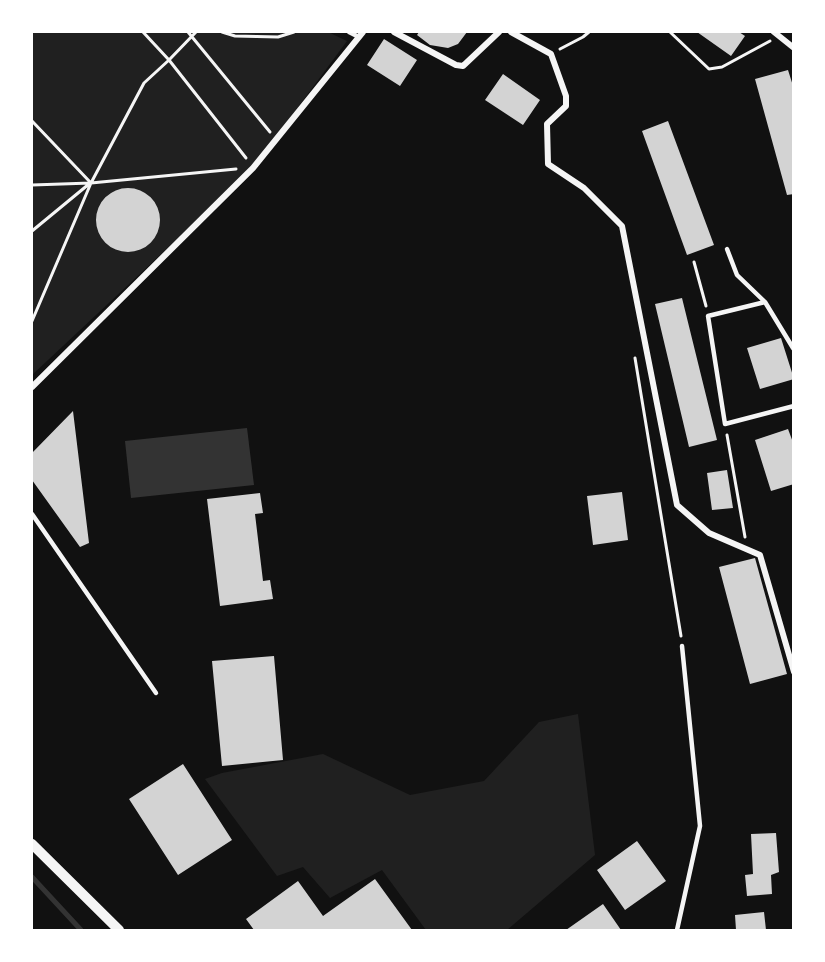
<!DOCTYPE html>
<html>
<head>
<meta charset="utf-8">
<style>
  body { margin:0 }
  #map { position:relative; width:825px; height:962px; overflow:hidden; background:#111; font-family:Lato,sans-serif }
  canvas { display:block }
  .frame { position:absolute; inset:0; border:33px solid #fff; pointer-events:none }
</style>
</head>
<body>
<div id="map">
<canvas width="825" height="962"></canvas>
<div class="frame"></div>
</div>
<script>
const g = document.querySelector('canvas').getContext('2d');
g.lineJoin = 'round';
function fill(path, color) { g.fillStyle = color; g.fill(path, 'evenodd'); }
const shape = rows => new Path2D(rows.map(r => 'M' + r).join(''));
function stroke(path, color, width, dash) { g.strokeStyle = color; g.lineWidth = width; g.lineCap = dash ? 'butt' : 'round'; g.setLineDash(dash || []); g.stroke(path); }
fill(shape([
  [32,32,328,32,347,41,253,168,32,375],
  [578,714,595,855,507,930,426,930,382,870,330,898,303,867,277,876,205,779,222,773,323,754,410,795,484,781,539,722]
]), '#202020');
fill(shape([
  [247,428,254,485,131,498,125,441]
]), '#333');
stroke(shape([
  [32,877,81,930]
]), '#333', 5);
fill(shape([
  [419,32,467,32,458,44,448,48,430,45,417,35],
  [697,32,739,32,745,36,731,56],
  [384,39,417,60,400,86,367,65],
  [788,70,794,89,794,194,787,195,755,79],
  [503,74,540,100,523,125,485,100],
  [668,121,714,245,687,255,642,131],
  '96 220a32 32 0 1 1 64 0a32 32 0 1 1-64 0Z',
  [682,298,717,440,689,447,655,304],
  [781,338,794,379,760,389,747,348],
  [73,411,89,543,80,547,32,480,32,453],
  [788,429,794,445,794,484,771,491,755,440],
  [727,470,733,508,712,510,707,473],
  [622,492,628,540,593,545,587,496],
  [260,493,263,513,255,514,263,581,270,580,273,599,220,606,207,499],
  [755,558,787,674,750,684,719,567],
  [274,656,283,760,222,766,212,661],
  [183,764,232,840,178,875,129,799],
  [776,833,779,872,771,875,772,894,747,896,745,875,753,874,751,834],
  [637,841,666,881,625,910,597,870],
  [375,879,412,930,254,930,246,919,298,881,323,916],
  [603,904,621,930,566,930],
  [764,912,766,930,736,930,735,915]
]), '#d3d3d3');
stroke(shape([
  [143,32,169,60,246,158],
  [188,32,270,132],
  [222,32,235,36,278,37,294,32],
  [670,32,709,69,722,67,770,41],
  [560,49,583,37,589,32],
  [32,121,91,183],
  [32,185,91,183,236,169],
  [32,231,89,184],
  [694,262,706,306],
  [32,321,91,183,144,83,169,60,196,32],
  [635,358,681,636],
  [727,435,745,537]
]), '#f5f5f5', 3);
stroke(shape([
  [349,32,359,37],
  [727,249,737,275,765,302,793,348],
  [765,302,708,316,725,424,794,406],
  [32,514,156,693],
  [677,930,700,826,682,646]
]), '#f5f5f5', 4.5);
stroke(shape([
  [394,32,456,65,463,66,499,32],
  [511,32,551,54,566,96,566,106,547,124,548,164,584,188,622,226,677,505,709,533,760,555,794,672],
  [774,32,794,48],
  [32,387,253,168,363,32]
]), '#f5f5f5', 6);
stroke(shape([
  [32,844,119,930]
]), '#f5f5f5', 10);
</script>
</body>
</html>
